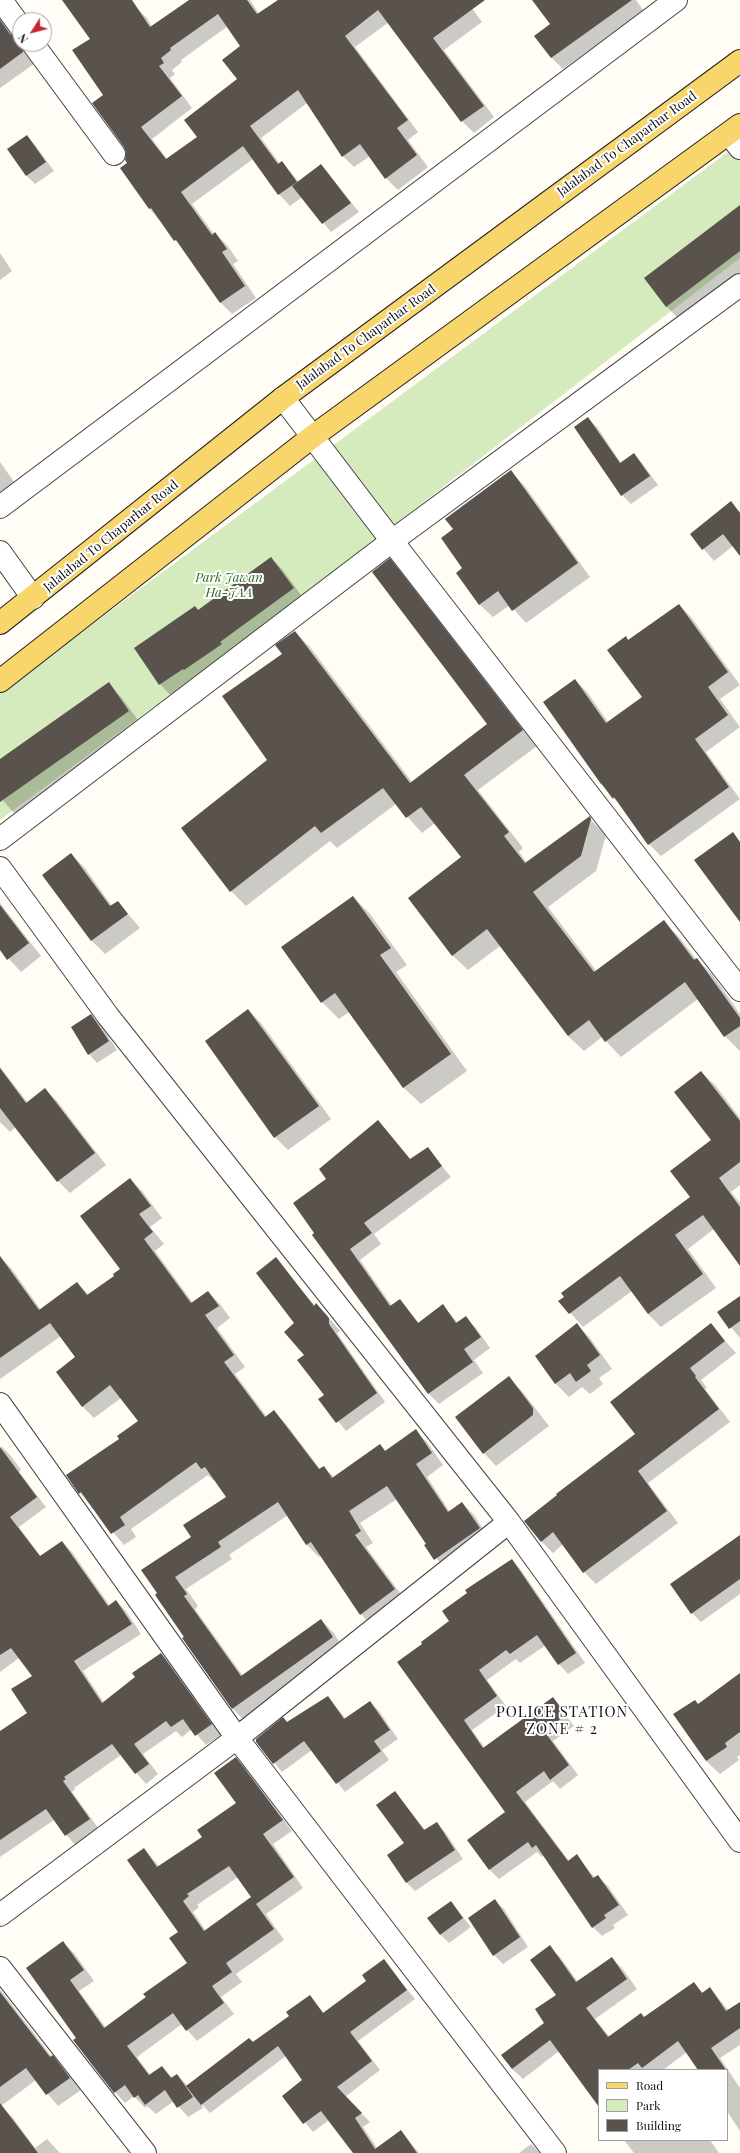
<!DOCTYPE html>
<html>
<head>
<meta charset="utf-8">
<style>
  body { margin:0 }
  #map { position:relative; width:740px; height:2153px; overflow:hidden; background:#fffdf5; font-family:"Playfair Display",serif }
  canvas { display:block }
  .legend { position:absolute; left:598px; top:2069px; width:130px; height:72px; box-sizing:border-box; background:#fff; border:1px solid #a0a0a0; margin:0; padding:5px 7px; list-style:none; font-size:12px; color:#111 }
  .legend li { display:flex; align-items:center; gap:8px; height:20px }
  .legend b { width:20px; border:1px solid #a0a0a0 }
  .north { position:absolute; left:12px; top:12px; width:40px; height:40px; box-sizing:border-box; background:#fff; border:1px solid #a0a0a0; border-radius:50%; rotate:234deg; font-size:11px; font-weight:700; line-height:16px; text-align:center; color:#111 }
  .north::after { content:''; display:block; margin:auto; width:14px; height:18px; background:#c4262e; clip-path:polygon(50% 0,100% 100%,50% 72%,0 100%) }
</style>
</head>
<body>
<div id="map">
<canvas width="740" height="2153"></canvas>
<ul class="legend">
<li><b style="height:5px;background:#f9d66b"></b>Road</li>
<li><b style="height:11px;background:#d5ebbd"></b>Park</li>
<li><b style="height:11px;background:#5a524d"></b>Building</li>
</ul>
<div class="north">N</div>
</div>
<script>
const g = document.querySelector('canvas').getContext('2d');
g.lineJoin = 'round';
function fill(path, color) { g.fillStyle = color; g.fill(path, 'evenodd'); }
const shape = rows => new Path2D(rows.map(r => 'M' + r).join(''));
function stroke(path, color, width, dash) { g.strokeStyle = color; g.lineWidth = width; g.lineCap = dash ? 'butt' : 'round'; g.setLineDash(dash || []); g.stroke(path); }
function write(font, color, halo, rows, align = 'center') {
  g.font = font + ' "Playfair Display",serif'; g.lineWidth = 4; g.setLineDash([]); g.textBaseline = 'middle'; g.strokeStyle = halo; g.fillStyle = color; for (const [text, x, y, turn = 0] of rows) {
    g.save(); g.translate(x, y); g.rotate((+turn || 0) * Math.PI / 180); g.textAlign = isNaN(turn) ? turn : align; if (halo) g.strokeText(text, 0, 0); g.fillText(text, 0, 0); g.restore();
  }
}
fill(shape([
  [740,143,740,258,264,625,0,820,0,693]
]), '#d5ebbd');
fill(shape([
  [75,0,128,0,147,18,152,27,190,0,250,0,259,14,278,0,466,0,482,22,444,50,494,117,474,133,462,121,389,22,355,47,418,132,408,140,428,167,398,190,386,178,370,156,354,167,343,156,307,103,261,138,280,164,282,162,299,182,321,165,359,212,331,232,302,197,290,206,279,194,253,159,192,204,214,234,215,233,227,245,238,261,233,264,256,298,232,314,221,303,182,247,150,209,121,169,128,163,127,153,104,95,91,39],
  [228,26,242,46,238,79,198,137,167,159,152,139,192,108,170,78,175,74,172,70,182,62,181,60],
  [533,0,636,0,644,11,563,69,552,58,536,36,552,25],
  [0,9,2,20,16,38,21,51,22,44,26,44,34,64,0,88],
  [27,136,35,145,54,171,35,184,26,175],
  [740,207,740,275,679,319,666,306],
  [0,253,12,271,0,280],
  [588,419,597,427,621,463,634,454,642,463,658,485,631,504,622,495],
  [0,462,15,483,0,494],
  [511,472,524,485,590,577,526,623,510,605,493,617,480,605,457,573,464,569,455,530],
  [731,503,740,512,740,554,733,546,714,561,691,534],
  [271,558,282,569,304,599,170,695,160,684,199,611],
  [390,560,405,575,537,746,478,790,523,848,519,852,527,863,589,818,606,835,596,871,548,907,597,972,664,922,679,937,696,959,712,974,740,1014,740,1051,725,1036,698,999,621,1057,602,1037,584,1051,568,1036,500,946,468,970,452,955,462,858,435,823,422,833,396,804,337,848,330,841,246,906,231,891,268,761,283,654,295,632,310,647,412,782,489,725],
  [679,605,691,617,740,685,720,699,740,727,706,752,740,799,661,856,649,844,622,807,601,784,544,702,575,680,587,692,608,722,643,698,626,638,629,641],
  [108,684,121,697,141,724,15,814,0,797,0,761],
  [71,854,84,867,112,906,118,902,140,928,105,954,92,941,43,875],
  [353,897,370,914,407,965,396,972,467,1071,421,1104,404,1088,349,1012,339,1019,322,1002,283,947],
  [0,903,41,956,21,972,0,949],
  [248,1010,261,1023,331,1119,288,1150,275,1137],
  [91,1016,100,1024,117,1050,97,1063,89,1054],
  [0,1067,28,1103,45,1090,57,1101,106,1165,70,1193,58,1181,16,1127,10,1132,0,1122],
  [701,1072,715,1085,740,1118,740,1185,731,1192,740,1203,740,1264,714,1229,688,1249,716,1288,661,1327,648,1314,632,1291,583,1327,560,1301,691,1198,713,1140],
  [378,1121,411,1160,427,1148,451,1177,374,1234,381,1244,360,1260,392,1306,400,1300,419,1323,443,1306,458,1323,466,1318,476,1328,490,1348,474,1360,483,1373,439,1404,429,1394,313,1235,316,1234,328,1179],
  [130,1179,142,1191,162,1218,150,1227,164,1244,155,1251,193,1303,208,1292,220,1304,230,1318,217,1328,245,1367,235,1374,267,1417,274,1412,286,1424,320,1469,324,1467,334,1477,380,1445,386,1451,415,1431,427,1442,443,1465,427,1477,450,1512,462,1503,474,1515,491,1541,447,1571,426,1546,428,1544,397,1499,360,1523,373,1543,366,1547,406,1601,372,1626,361,1614,321,1555,319,1557,307,1545,288,1515,229,1555,232,1559,186,1589,198,1606,195,1609,243,1676,321,1620,333,1632,344,1649,244,1720,232,1708,156,1595,192,1537,227,1497,215,1480,213,1480,208,1475,131,1529,136,1537,124,1545,80,1493,120,1439,139,1421,121,1398,94,1418,82,1406,77,1357,61,1336,0,1379,0,1257,11,1268,41,1310,77,1283,89,1295,116,1276,122,1269],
  [276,1259,315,1306,325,1313,340,1331,337,1333,385,1402,346,1431,320,1399,325,1395,305,1355],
  [740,1297,740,1338,718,1312],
  [577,1325,590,1338,612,1369,599,1378,603,1384,590,1394,582,1387,569,1397,556,1384,536,1356],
  [711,1325,736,1353,701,1380,707,1388,705,1389,730,1422,648,1483,678,1523,596,1584,584,1572,563,1544,553,1553,541,1541,637,1434],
  [508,1378,521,1390,549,1426,496,1466,484,1453],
  [1,1446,11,1456,21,1470,19,1472,46,1507,19,1527,41,1557,62,1542,72,1552,110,1606,116,1601,126,1611,141,1634,83,1671,104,1703,137,1678,161,1654,171,1664,221,1735,206,1745,192,1729,182,1737,176,1731,143,1754,158,1774,146,1784,121,1755,74,1788,75,1789,72,1792,99,1829,76,1846,54,1820,0,1857,0,1733,28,1713,33,1676,19,1658,0,1672],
  [740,1544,740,1594,701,1622,692,1613],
  [512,1560,521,1570,585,1663,568,1674,559,1664,546,1645,520,1663,516,1659,487,1680,506,1706,472,1730,485,1748,553,1699,574,1726,553,1741,578,1775,560,1789,553,1781,525,1802,569,1861,577,1856,595,1878,598,1877,608,1886,628,1915,613,1925,615,1928,602,1936,593,1927,544,1855,542,1857,537,1852,499,1879,490,1870,468,1840,506,1812,424,1644,450,1621],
  [740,1674,740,1755,737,1757,739,1760,720,1774,706,1761,699,1705],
  [328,1697,346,1719,370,1702,379,1711,398,1739,382,1750,389,1760,345,1792,312,1750,282,1772,257,1741],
  [235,1758,246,1768,292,1831,273,1844,303,1888,266,1914,284,1940,236,1974,242,1982,221,1997,234,2014,197,2041,182,2024,137,2057,150,2075,162,2067,173,2078,177,2075,188,2086,290,2016,309,1996,324,2013,368,1981,383,1960,415,1999,358,2041,380,2070,345,2097,370,2122,363,2127,377,2148,401,2131,419,2153,354,2153,329,2120,313,2132,283,2096,304,2080,286,2056,210,2113,201,2103,203,2108,188,2117,174,2101,156,2114,147,2106,145,2108,134,2096,125,2103,115,2092,77,2038,63,1943,74,1953,94,1981,79,1991,106,2028,188,1964,179,1932,144,1849,160,1867,203,1837,237,1803],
  [238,1877,252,1897,206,1931,193,1912,199,1907,197,1905],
  [395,1792,425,1830,437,1823,445,1832,463,1859,415,1891,406,1882,406,1843],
  [495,1901,504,1909,528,1947,503,1964,494,1955],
  [451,1902,471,1927,449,1943,440,1934],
  [549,1947,560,1957,578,1982,611,1958,622,1968,637,1989,595,2019,610,2037,645,2018,694,1984,703,1993,710,1988,729,2011,740,2003,740,2045,720,2058,740,2088,740,2131,727,2111,727,2070,699,2070,687,2052,663,2070,599,2070,599,2104,559,2051,523,2079,512,2069,546,2023,557,1995],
  [0,1989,52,2057,64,2068,81,2090,58,2106,36,2080,1,2106,13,2118,35,2148,47,2139,60,2153,0,2153],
  [624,2140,710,2140,719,2153,634,2153],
  [531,2144,540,2153,519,2153]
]), '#0003');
fill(shape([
  [62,0,132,0,150,27,189,0,247,0,257,14,278,0,485,0,433,38,484,106,461,122,378,10,345,36,408,120,397,128,417,155,385,179,360,144,342,157,298,90,250,126,278,164,282,161,297,182,278,195,243,146,181,192,212,235,215,232,227,249,222,252,245,286,220,303,176,240,174,241,151,208,149,209,120,168,127,163,125,160,126,153,124,147,92,103,103,95,72,50,90,39],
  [218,14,240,46,222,60,237,79,184,120,197,137,166,159,141,127,182,96,159,66,164,63,161,58,171,50,170,48],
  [532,0,632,0,551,58,534,36,550,24],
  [0,20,10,34,20,38,23,52,0,69],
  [27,135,46,162,26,176,7,149],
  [321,164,351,203,322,224,292,186],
  [740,205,740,251,666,307,644,278],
  [588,417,620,463,634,453,650,476,621,496,574,427],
  [511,470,578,563,512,611,498,591,479,605,456,573,462,568,441,538,453,529,445,519],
  [731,501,740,513,740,556,723,534,702,550,690,534],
  [271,557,294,588,220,642,222,644,184,670,183,669,159,685,134,648,195,606,198,610],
  [390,558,523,730,464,775,509,832,504,836,525,863,590,816,591,819,581,856,533,892,594,972,664,920,694,960,697,958,740,1018,740,1026,724,1037,685,982,605,1042,589,1020,568,1036,487,929,452,956,408,898,461,857,421,807,406,818,383,788,321,833,315,826,230,892,181,828,267,760,222,696,282,654,275,645,295,631,410,783,487,724,372,572],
  [679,604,728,672,708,687,728,715,695,739,729,787,648,845,614,797,613,799,601,783,601,784,543,702,575,679,606,723,642,697,607,650,626,636,628,640],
  [109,682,129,711,0,802,0,759],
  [733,832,740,842,740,922,694,860],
  [71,853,110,906,118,901,128,914,91,941,42,875],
  [353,896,391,948,380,955,451,1054,403,1088,335,993,321,1003,281,947],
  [0,905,29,943,7,960,0,950],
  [248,1009,319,1106,274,1138,205,1041],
  [91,1014,109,1041,88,1055,71,1027],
  [0,1068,26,1103,45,1088,95,1153,57,1182,0,1108],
  [701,1071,740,1121,740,1162,719,1178,740,1207,740,1266,703,1215,675,1235,703,1274,648,1314,620,1276,569,1314,558,1301,564,1297,561,1293,690,1197,670,1171,711,1140,674,1092],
  [378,1120,410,1159,428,1147,442,1166,364,1223,372,1233,350,1249,390,1306,400,1299,418,1323,443,1304,456,1323,466,1316,481,1337,464,1349,473,1362,428,1394,312,1235,314,1233,293,1203,326,1179,319,1169],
  [130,1178,151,1206,139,1214,153,1232,144,1239,191,1303,208,1291,219,1306,205,1315,234,1355,224,1362,265,1417,274,1410,319,1469,324,1466,332,1478,380,1444,385,1451,416,1429,432,1453,416,1464,448,1512,462,1502,480,1528,434,1560,424,1545,426,1544,387,1486,349,1511,361,1531,355,1535,395,1589,360,1615,311,1542,306,1545,278,1502,218,1542,221,1547,175,1577,187,1594,184,1596,241,1676,321,1619,333,1637,232,1709,182,1638,184,1637,155,1595,157,1593,141,1570,191,1537,183,1525,226,1497,205,1467,201,1469,196,1462,120,1517,125,1525,111,1534,81,1492,79,1494,66,1475,119,1439,117,1436,138,1421,110,1385,82,1407,56,1372,75,1357,50,1323,0,1358,0,1256,39,1310,77,1282,87,1295,114,1276,113,1274,120,1269,80,1216],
  [276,1257,314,1306,316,1303,329,1318,329,1324,377,1393,336,1423,318,1399,324,1395,297,1360,304,1355,284,1332,294,1323,256,1273],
  [740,1296,740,1321,729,1329,717,1312],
  [577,1323,600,1355,587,1365,591,1371,576,1382,570,1373,555,1384,535,1356],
  [711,1323,725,1341,690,1368,696,1376,695,1377,719,1409,638,1471,667,1511,583,1573,553,1532,541,1542,524,1521,557,1495,556,1494,635,1434,610,1402],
  [509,1376,533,1408,533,1415,483,1454,455,1417],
  [0,1447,37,1497,10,1517,40,1556,62,1541,108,1606,116,1600,132,1624,74,1661,102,1703,135,1677,132,1673,161,1653,212,1724,195,1736,183,1719,171,1727,166,1721,134,1744,149,1764,135,1774,112,1744,64,1777,66,1779,63,1781,90,1819,65,1836,46,1809,0,1840,0,1731,27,1713,11,1689,32,1676,11,1648,0,1655],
  [740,1535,740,1579,691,1614,670,1584],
  [512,1559,576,1653,558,1665,537,1635,510,1654,506,1650,479,1670,497,1696,464,1720,483,1748,553,1697,566,1715,544,1731,569,1765,550,1780,544,1771,516,1792,568,1861,577,1854,593,1878,598,1875,619,1905,604,1915,606,1918,592,1928,536,1845,532,1848,528,1842,489,1870,467,1840,505,1812,397,1662,422,1644,421,1642,449,1621,442,1611,467,1593,465,1590],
  [740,1673,740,1732,725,1743,727,1747,706,1761,673,1714,695,1700,698,1704],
  [328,1696,344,1719,370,1701,390,1730,374,1741,381,1751,336,1784,304,1741,273,1764,256,1742,256,1739,283,1717,287,1722],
  [236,1757,283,1820,263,1834,294,1877,256,1904,274,1929,226,1963,232,1972,212,1986,224,2003,186,2031,173,2013,127,2046,149,2075,162,2066,171,2078,177,2074,193,2097,177,2108,165,2090,145,2105,138,2095,134,2098,125,2085,114,2093,73,2040,76,2038,26,1968,63,1941,84,1970,70,1980,104,2028,146,1997,143,1994,187,1963,169,1938,178,1932,127,1860,144,1848,157,1867,202,1837,197,1830,236,1803,214,1773],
  [229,1866,251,1897,204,1931,183,1901,189,1896,187,1894],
  [395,1791,424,1830,437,1822,455,1850,406,1883,387,1855,404,1843,376,1805],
  [495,1899,520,1937,493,1956,468,1918],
  [451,1901,463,1918,440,1935,427,1918],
  [550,1945,576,1982,612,1957,627,1979,586,2008,608,2037,641,2013,644,2017,694,1982,702,1993,710,1987,726,2011,740,2002,740,2028,711,2048,726,2070,698,2070,678,2041,642,2068,638,2063,628,2070,599,2070,599,2107,550,2040,512,2069,501,2055,544,2023,535,2009,556,1995,530,1960],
  [384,1959,407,1990,350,2032,372,2061,337,2087,362,2113,355,2118,375,2149,401,2130,417,2153,353,2153,321,2111,303,2124,282,2096,302,2080,278,2046,201,2105,186,2086,249,2038,253,2042,289,2016,286,2012,310,1995,323,2013,366,1981,362,1975],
  [0,1992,50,2057,53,2055,70,2078,46,2095,26,2068,0,2087],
  [0,2103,38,2153,0,2153]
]), '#5a524d');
const minor = shape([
  [1,0,20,26],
  [33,44,114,154],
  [729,134,740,148],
  [283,398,392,541,740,990],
  [0,507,676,0],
  [0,552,33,598],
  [0,839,392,541,740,285],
  [0,868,108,1016,509,1522,740,1841],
  [0,1404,237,1738,555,2153],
  [0,1915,237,1738,509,1522],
  [0,1968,145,2153]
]);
const major = shape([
  [0,623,283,398,740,61],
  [0,681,312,437,740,125]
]);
stroke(minor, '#444', 24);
stroke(major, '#222', 24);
stroke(minor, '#fff', 22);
stroke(major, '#f9d66b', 22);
write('13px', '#111', '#fff', [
  ["Jalalabad To Chaparhar Road",627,144,-36],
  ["Jalalabad To Chaparhar Road",366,337,-36],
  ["Jalalabad To Chaparhar Road",111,536,-39]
]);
write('italic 13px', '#2f6b1f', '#fff', [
  ["Park Jawan",229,578],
  ["Ha-JAA",229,593]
]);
g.letterSpacing = '1px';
write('15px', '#111', '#fff', [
  ["POLICE STATION",562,1712],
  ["ZONE # 2",562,1729]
]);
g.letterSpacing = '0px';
</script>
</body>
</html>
